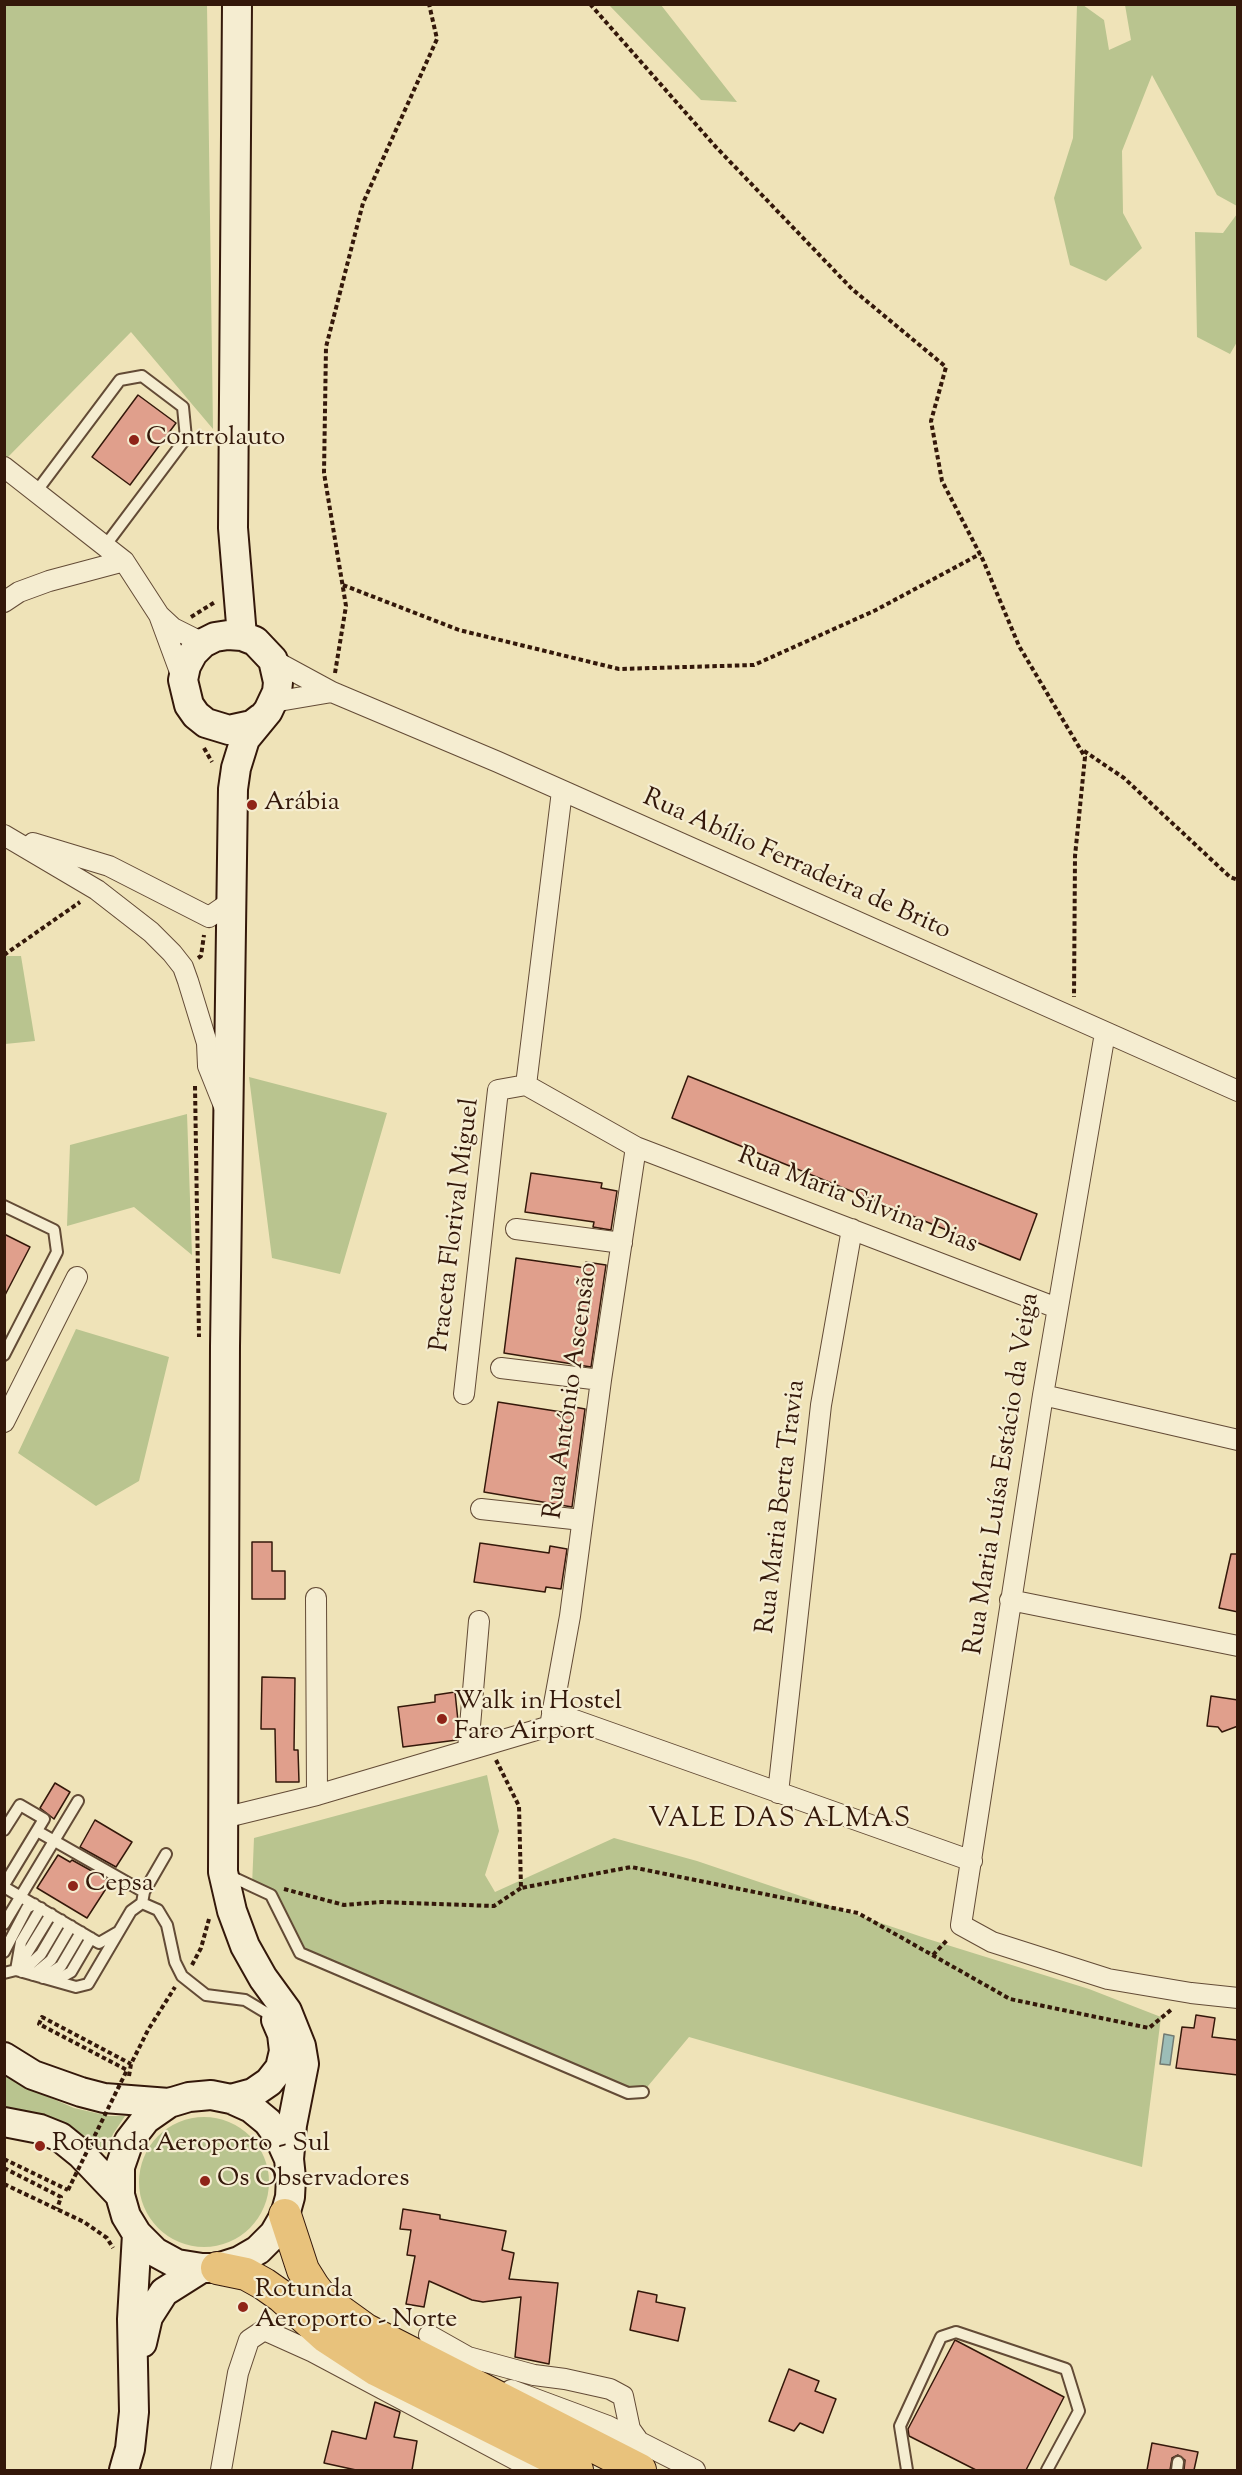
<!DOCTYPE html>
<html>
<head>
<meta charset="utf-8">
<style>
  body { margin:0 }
  #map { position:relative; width:1242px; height:2475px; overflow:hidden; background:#efe3b8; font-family:"Sorts Mill Goudy",serif }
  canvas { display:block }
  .frame { position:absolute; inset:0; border:6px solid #34180a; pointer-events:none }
</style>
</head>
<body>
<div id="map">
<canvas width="1242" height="2475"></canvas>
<div class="frame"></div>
</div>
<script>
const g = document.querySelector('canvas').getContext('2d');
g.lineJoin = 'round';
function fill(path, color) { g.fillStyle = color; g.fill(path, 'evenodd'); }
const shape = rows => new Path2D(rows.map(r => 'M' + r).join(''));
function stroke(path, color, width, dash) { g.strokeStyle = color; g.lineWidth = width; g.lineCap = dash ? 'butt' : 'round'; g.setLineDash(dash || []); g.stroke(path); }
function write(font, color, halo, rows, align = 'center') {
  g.font = font + ' "Sorts Mill Goudy",serif'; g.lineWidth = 4.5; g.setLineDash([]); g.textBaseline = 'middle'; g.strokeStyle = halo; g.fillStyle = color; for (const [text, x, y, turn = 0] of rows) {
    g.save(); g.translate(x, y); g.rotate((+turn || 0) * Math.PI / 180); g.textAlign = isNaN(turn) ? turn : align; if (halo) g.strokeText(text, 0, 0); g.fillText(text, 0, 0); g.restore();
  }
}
fill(shape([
  [4,5,207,5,213,429,131,332,7,458,5,456],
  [609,5,661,5,737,102,701,100],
  [1077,5,1083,5,1104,20,1109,50,1131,40,1125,5,1237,5,1237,206,1217,195,1152,75,1122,151,1123,213,1142,248,1106,281,1070,265,1054,198,1073,138],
  [1237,214,1237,342,1230,354,1197,337,1195,232,1223,233],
  [5,956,21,956,35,1041,5,1044],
  [249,1077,387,1113,340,1274,272,1258],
  [187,1114,192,1255,134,1207,67,1226,70,1145],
  [76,1329,169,1357,139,1481,96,1506,18,1453],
  [487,1775,499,1831,485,1875,495,1892,614,1838,697,1861,928,1939,1089,1989,1161,2017,1142,2167,689,2037,643,2092,628,2093,300,1953,271,1895,252,1886,254,1838],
  [5,2076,21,2085,74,2108,109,2116,125,2116,113,2134,106,2153,73,2128,51,2117,5,2108],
  '139 2182a65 65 0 1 1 130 0a65 65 0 1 1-130 0Z'
]), '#b9c48f');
const water = shape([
  [1164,2034,1174,2036,1170,2065,1160,2064,1164,2034]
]);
fill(water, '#9cbdb7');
stroke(water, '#727b72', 1.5);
const building = shape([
  [138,395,176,423,130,485,92,457,138,395],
  [688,1076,1037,1214,1020,1260,672,1118,688,1076],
  [531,1173,602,1183,601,1188,617,1191,611,1230,593,1227,594,1222,525,1212,531,1173],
  [4,1234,30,1247,4,1297,4,1234],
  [516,1258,586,1268,586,1262,606,1265,591,1367,504,1353,516,1258],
  [498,1402,568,1413,569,1406,585,1409,572,1507,484,1492,498,1402],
  [252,1542,272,1542,272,1571,285,1571,285,1599,252,1599,252,1542],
  [480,1543,549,1553,550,1546,567,1549,561,1589,546,1587,545,1592,474,1582,480,1543],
  [1231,1554,1238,1554,1238,1612,1219,1608,1231,1554],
  [262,1677,295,1678,294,1750,298,1750,299,1782,276,1782,275,1729,261,1729,262,1677],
  [455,1692,458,1721,457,1740,403,1747,398,1707,435,1702,435,1695,455,1692],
  [1211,1696,1238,1700,1238,1726,1222,1732,1218,1727,1207,1726,1211,1696],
  [55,1783,70,1792,54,1819,40,1808,55,1783],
  [95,1820,132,1842,116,1867,80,1847,95,1820],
  [58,1855,70,1862,72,1860,108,1880,107,1883,109,1884,87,1918,37,1888,58,1855],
  [1196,2015,1215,2018,1212,2037,1238,2040,1238,2075,1176,2068,1182,2027,1194,2028,1196,2015],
  [403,2209,440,2215,440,2219,506,2231,502,2250,514,2253,509,2279,558,2283,549,2364,515,2357,521,2297,483,2302,472,2300,429,2281,424,2307,406,2304,415,2256,407,2255,411,2230,400,2229,403,2209],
  [638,2291,657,2295,656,2302,685,2308,678,2341,630,2330,638,2291],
  [955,2340,1064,2397,1026,2470,976,2470,909,2436,908,2429,955,2340],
  [789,2369,819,2381,815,2391,836,2399,823,2433,800,2423,794,2431,769,2421,789,2369],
  [375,2402,400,2412,394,2437,417,2441,412,2470,356,2470,324,2463,332,2431,366,2439,375,2402],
  [1152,2443,1198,2452,1194,2470,1184,2470,1185,2460,1178,2455,1172,2458,1170,2470,1147,2470,1152,2443]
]);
fill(building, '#e09f8c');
stroke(building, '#34180a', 1.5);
const lane = shape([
  [36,492,120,380,142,376,183,407,186,438,105,546],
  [4,1206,54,1230,57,1252,4,1355],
  [4,1830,20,1805,44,1819,4,1885],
  [37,1831,144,1892],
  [228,1875,271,1895,300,1953,628,2093,643,2092],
  [4,1887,99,1943,118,1932],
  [142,1903,158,1910,167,1925,175,1962,182,1976,206,1995,245,2000,275,2018],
  [4,1924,78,1801],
  [4,1952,27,1908,34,1904],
  [18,1968,51,1914],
  [16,1970,21,1942,41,1908],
  [22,1972,41,1954,61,1920],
  [4,1973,16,1970,76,1987,88,1984,131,1911,142,1903,144,1892,166,1854],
  [33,1975,51,1960,71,1926],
  [43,1978,61,1966,81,1932],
  [55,1981,71,1972,91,1938],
  [907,2470,900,2426,941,2337,956,2332,1066,2369,1079,2411,1047,2470],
  [1177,2470,1178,2462]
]);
const street = shape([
  [4,467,124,561,159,615,183,680],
  [4,602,19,592,49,581,124,561],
  [159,615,173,628,203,643],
  [273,660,332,692,498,762,1238,1091],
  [273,702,332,692],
  [4,835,97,890,151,932,172,953,183,967,188,981,207,1043,208,1066,224,1106],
  [33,843,109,866,209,917,232,901],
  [1105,1033,1043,1395,961,1925,992,1942,1108,1979,1191,1993,1238,1998],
  [636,1147,1057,1308],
  [516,1229,622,1243],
  [501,1368,601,1380],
  [464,1394,498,1090,526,1085],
  [1043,1395,1238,1440],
  [4,1422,77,1277],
  [481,1509,582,1520],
  [316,1598,317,1795],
  [1010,1600,1238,1646],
  [552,1712,972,1861],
  [468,1749,479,1621],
  [778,1793,821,1405,852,1229],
  [223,1818,317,1795,550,1726,570,1616,601,1380,636,1147,526,1085,562,791],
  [429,2335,468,2357,534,2375,565,2379,610,2389,623,2396,630,2429,640,2443],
  [511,2390,608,2426,695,2470],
  [221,2470,238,2373,249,2340,264,2330,313,2352,535,2470]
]);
const secondary = shape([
  [237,4,233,528,242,636],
  [261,718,252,725,229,730,206,723,196,715,189,705,183,680,186,666,193,653,203,643,215,637,228,635,242,636,255,641,273,660,278,682,277,692,268,711,245,739,236,768,233,789,225,1346,223,1872,232,1911,245,1946,263,1978,287,2011,301,2046,304,2064,292,2125,289,2159,291,2178,290,2197,285,2215,274,2234,258,2250,239,2261,217,2268,202,2268,177,2264,155,2252,137,2234,126,2216,120,2195,120,2167,129,2141,146,2119,169,2103,189,2097,211,2095,231,2099,251,2108,268,2122,280,2139,289,2159],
  [4,2057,33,2075,81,2092,104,2098,169,2103],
  [231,2099,253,2093,269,2082,280,2068,284,2051,282,2034,276,2020],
  [4,2122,40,2129,60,2137,81,2154,120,2195],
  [142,2343,148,2317,164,2292,202,2268],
  [124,2470,130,2449,134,2412,132,2319,137,2234]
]);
const primary = shape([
  [285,2215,303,2270,313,2286,323,2299,366,2330,640,2470],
  [217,2268,246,2274,264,2284,281,2296,325,2336,377,2370,577,2470]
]);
stroke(lane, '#634b36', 14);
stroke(street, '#634b36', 22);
stroke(secondary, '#34180a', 32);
stroke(primary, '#34180a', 34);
stroke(shape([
  [590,4,715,146,852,289,946,367,931,421,942,481,983,560,1019,646,1085,757,1075,856,1074,997],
  [343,585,459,630,619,669,754,665,876,610,980,554],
  [191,617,215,602],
  [335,673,346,606,324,473,326,347,363,203,437,39,429,4],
  [204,748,212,762],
  [1084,751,1124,778,1230,877,1238,880],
  [4,955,80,902],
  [198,958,201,956,204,935],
  [195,1086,199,1337],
  [496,1760,519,1806,521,1888,631,1867,858,1913,1010,1999,1149,2028,1172,2009],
  [284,1889,344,1905,381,1902,494,1906,521,1888],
  [933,1955,948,1939],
  [192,1965,201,1948,209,1919],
  [129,2076,131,2064,148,2030,175,1987],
  [4,2159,68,2190],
  [4,2168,61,2197,57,2209],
  [4,2184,84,2222,107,2238,113,2248]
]), '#34180a', 4, [4.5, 3]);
stroke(lane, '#f5edd1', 10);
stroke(street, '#f5edd1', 20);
stroke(secondary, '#f5edd1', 28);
stroke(primary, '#e8c27c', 32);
stroke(shape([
  [68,2190,127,2070,39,2024,42,2017,131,2064]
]), '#34180a', 4, [4.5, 3]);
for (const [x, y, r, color] of [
  [134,440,6,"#8f2418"],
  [252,805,6,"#8f2418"],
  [442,1719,6,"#8f2418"],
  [73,1886,6,"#8f2418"],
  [40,2146,6,"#8f2418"],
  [205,2181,6,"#8f2418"],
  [243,2307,6,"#8f2418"]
]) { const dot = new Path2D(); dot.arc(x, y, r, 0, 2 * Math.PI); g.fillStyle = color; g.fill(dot); stroke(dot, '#f5edd1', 2); }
write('26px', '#34180a', '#f5edd1', [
  ["Controlauto",146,440],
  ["Arábia",264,805],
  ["Walk in Hostel",454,1704],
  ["Faro Airport",454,1734],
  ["Cepsa",85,1886],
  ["Rotunda Aeroporto - Sul",52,2146],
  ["Os Observadores",217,2181],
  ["Rotunda",255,2292],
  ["Aeroporto - Norte",255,2322]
], 'left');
write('26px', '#34180a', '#f5edd1', [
  ["Rua Abílio Ferradeira de Brito",796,866,24],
  ["Rua Maria Silvina Dias",857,1202,21],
  ["Praceta Florival Miguel",457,1225,-83],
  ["Rua António Ascensão",573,1391,-82],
  ["Rua Maria Luísa Estácio da Veiga",1004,1474,-81],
  ["Rua Maria Berta Travia",783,1507,-83]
]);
g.letterSpacing = '1.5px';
write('27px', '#34180a', '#f5edd1', [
  ["VALE DAS ALMAS",780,1821]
]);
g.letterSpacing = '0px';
</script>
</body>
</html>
